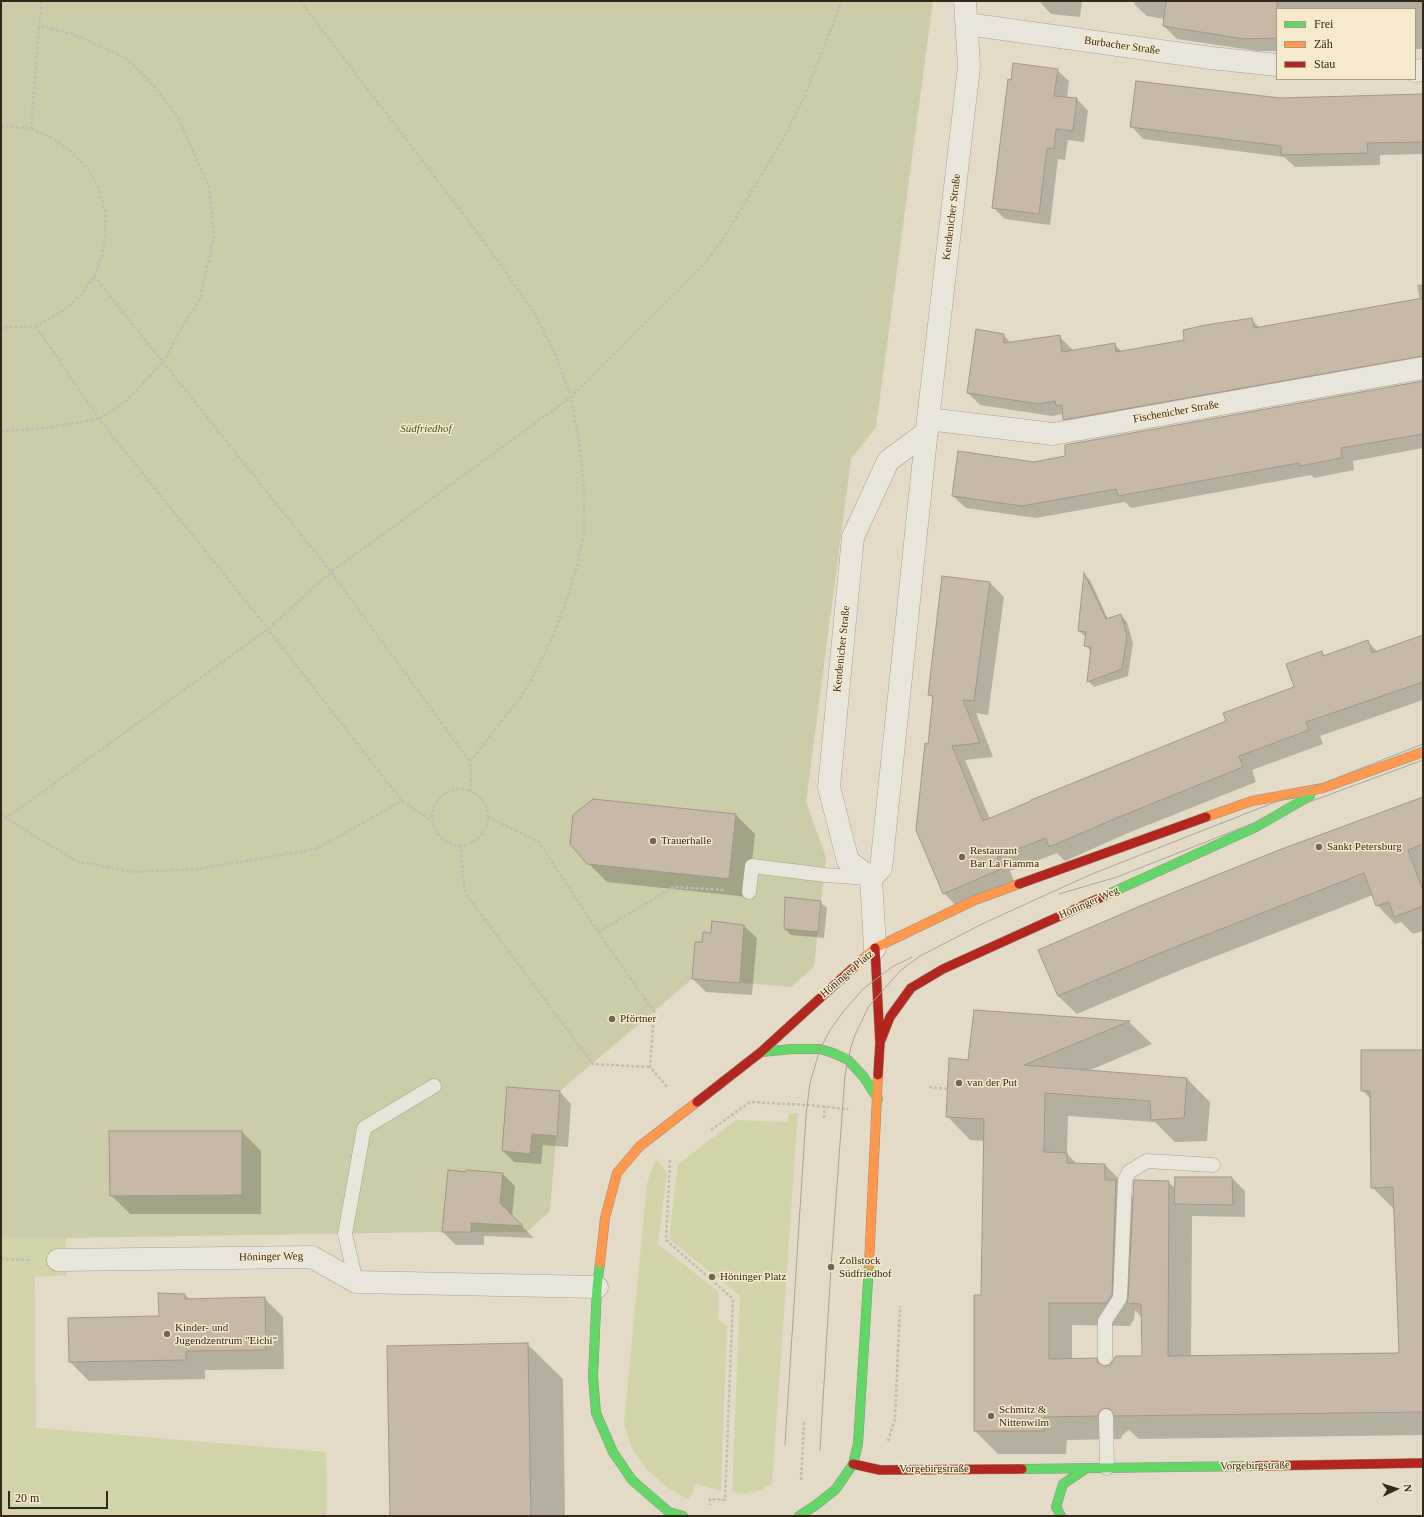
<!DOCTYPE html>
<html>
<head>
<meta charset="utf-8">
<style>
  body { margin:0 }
  #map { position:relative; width:1424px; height:1517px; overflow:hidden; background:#e3dbc7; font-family:"Times New Roman",serif }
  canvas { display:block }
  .frame { position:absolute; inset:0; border:2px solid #35271b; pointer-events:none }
  .legend { position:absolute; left:1276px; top:8px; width:140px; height:72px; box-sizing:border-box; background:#f6eacc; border:1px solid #a99c85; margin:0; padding:5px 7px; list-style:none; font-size:12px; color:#35271b }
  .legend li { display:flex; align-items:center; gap:8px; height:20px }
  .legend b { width:20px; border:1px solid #a99c85 }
  .north { position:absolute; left:1376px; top:1469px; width:40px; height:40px; -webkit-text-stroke:3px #f6eacc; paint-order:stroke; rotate:86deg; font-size:11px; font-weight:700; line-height:16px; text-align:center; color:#35271b }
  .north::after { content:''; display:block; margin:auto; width:14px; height:18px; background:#35271b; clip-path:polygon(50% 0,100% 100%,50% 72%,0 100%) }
  .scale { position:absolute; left:8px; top:1491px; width:100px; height:18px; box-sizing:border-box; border:2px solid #35271b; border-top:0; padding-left:5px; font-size:12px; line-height:14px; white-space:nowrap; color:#35271b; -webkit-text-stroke:3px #f6eacc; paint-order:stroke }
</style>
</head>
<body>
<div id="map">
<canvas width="1424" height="1517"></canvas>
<div class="frame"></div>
<ul class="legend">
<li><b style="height:5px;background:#63d668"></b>Frei</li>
<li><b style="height:5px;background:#ff974d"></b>Zäh</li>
<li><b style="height:5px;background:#b3261e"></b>Stau</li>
</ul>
<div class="north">N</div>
<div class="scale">20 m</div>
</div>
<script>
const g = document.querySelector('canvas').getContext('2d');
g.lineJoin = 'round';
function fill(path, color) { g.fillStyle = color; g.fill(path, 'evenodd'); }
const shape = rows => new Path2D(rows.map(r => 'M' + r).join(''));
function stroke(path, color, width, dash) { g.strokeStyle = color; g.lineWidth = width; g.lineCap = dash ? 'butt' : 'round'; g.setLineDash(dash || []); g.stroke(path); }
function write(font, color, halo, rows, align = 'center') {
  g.font = font + ' "Times New Roman",serif'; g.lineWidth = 3; g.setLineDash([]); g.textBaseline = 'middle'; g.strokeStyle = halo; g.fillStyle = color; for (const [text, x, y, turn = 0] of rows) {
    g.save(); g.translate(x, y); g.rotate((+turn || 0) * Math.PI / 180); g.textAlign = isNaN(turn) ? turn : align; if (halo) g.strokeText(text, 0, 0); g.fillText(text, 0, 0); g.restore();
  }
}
fill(shape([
  [789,1113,798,1113,772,1484,760,1490,744,1494,732,1492,740,1296,669,1239,678,1164,736,1120,788,1122],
  [656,1158,667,1173,658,1244,719,1292,718,1320,727,1326,721,1491,696,1484,689,1500,667,1487,646,1469,632,1448,624,1423,647,1183],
  [66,1238,67,1275,35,1277,36,1428,326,1452,327,1516,1,1516,1,1239]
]), '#d2d3a9');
fill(shape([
  [1,1,933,1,876,427,851,459,806,802,826,857,814,967,791,987,692,979,560,1091,550,1211,527,1232,442,1232,1,1239]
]), '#cccca9');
fill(shape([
  [1039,1,1082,1,1080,17,1051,14],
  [1135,1,1423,1,1423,49,1415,49,1415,9,1277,9,1277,51,1258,51,1177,39,1164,26,1165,19,1147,16,1134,4],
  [1057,70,1069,81,1067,98,1077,99,1088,111,1084,142,1068,140,1065,160,1058,159,1050,225,1005,219,993,207],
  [1423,95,1423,154,1380,155,1380,165,1295,167,1284,157,1143,139,1131,126,1280,99],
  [1423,284,1423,370,1076,432,1064,419,1063,414,1052,416,980,405,968,393,1003,335,1011,343,1059,336,1072,349,1072,351,1114,344,1122,352,1186,341,1252,320,1260,328,1420,300,1417,285],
  [1423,382,1423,448,1353,461,1354,470,1314,478,1311,475,1131,508,1125,502,1036,518,966,508,953,496,1034,463],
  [1085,575,1090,580,1108,619,1121,615,1127,622,1133,643,1128,676,1094,687,1088,681,1091,651,1085,645,1086,637,1079,631],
  [990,583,1004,597,988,715,976,713,993,757,965,760,990,819,1227,722,1295,688,1321,652,1325,656,1367,641,1378,652,1423,636,1423,700,1320,736,1323,744,1252,770,1256,782,1128,833,1065,861,1057,853,1010,871,1015,883,958,908,944,893,929,745,934,699,929,694],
  [1423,798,1423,931,1413,934,1401,922,1395,924,1377,905,1373,895,1178,971,1077,1014,1058,996],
  [594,800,736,815,755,834,748,897,607,882,588,863],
  [820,902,827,908,824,938,791,935,785,929],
  [744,926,757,938,752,995,706,992,693,979,702,943,712,934],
  [1423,941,1423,948,1421,942],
  [974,1011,1129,1022,1152,1044,1088,1071,1187,1079,1210,1102,1207,1141,1175,1142,1155,1122,1068,1116,1067,1154,1078,1165,1105,1165,1128,1188,1128,1193,1134,1199,1168,1182,1176,1189,1176,1178,1232,1178,1245,1191,1245,1217,1192,1216,1191,1357,1400,1354,1395,1210,1372,1187,1371,1099,1362,1090,1423,1051,1423,1435,1139,1439,1129,1430,1122,1435,1121,1439,1067,1440,1066,1454,998,1454,975,1431,982,1296,984,1141,970,1140,947,1116,969,1061],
  [1135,1310,1142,1318,1144,1357,1104,1368,1096,1359,1072,1360,1072,1325,1130,1326,1134,1319],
  [560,1092,571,1104,568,1147,543,1145,541,1164,514,1162,503,1151],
  [242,1132,261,1151,261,1214,130,1214,111,1195],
  [449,1171,502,1173,515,1186,512,1217,534,1238,484,1236,484,1245,456,1245,443,1232],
  [185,1295,189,1299,264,1298,283,1317,284,1369,205,1370,205,1379,89,1381,70,1362,160,1317],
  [527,1344,563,1379,565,1516,391,1516]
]), '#0003');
const building = shape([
  [1166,1,1277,1,1277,38,1244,39,1163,26,1166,1],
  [1013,63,1058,69,1054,96,1077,98,1073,131,1056,129,1054,149,1047,148,1039,214,992,208,1008,79,1011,80,1013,63],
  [1136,81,1280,98,1423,94,1423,142,1367,143,1368,153,1281,155,1281,146,1130,127,1136,81],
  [1423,298,1423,356,1063,420,1062,405,1056,406,1055,401,1039,404,967,393,976,329,1004,334,1004,343,1060,335,1062,352,1115,343,1116,352,1184,340,1183,330,1206,325,1252,318,1254,328,1423,298],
  [1423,381,1423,434,1341,448,1342,458,1300,466,1299,463,1118,496,1116,489,1022,506,952,496,958,451,1034,462,1065,456,1065,445,1423,381],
  [1084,573,1106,619,1121,614,1127,636,1122,669,1087,682,1091,647,1084,646,1086,632,1078,631,1084,573],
  [942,576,990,582,974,701,963,700,980,743,952,746,983,821,1031,801,1031,800,1226,721,1223,713,1294,687,1286,664,1322,651,1323,656,1368,640,1372,653,1423,635,1423,682,1306,722,1309,730,1239,756,1243,767,1114,819,1049,847,1046,838,997,857,1001,869,943,894,916,830,925,743,928,744,933,696,928,695,942,576],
  [1423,797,1423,844,1408,850,1423,891,1423,906,1394,917,1389,902,1376,906,1364,873,1160,953,1058,996,1038,950,1140,906,1279,850,1423,797],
  [593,799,736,814,729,879,587,864,570,844,573,815,593,799],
  [785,897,821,901,818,932,784,929,785,897],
  [712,921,744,925,740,983,692,979,695,942,702,942,703,932,711,933,712,921],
  [974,1010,1130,1021,1024,1065,1187,1078,1184,1118,1151,1120,1150,1101,1045,1093,1044,1152,1067,1153,1067,1163,1105,1164,1105,1180,1116,1180,1112,1295,1106,1303,1049,1303,1049,1359,1097,1358,1098,1363,1105,1366,1110,1365,1116,1356,1142,1356,1141,1304,1127,1303,1128,1298,1134,1180,1169,1181,1168,1356,1399,1353,1393,1187,1371,1188,1370,1091,1361,1091,1361,1050,1423,1050,1423,1412,1114,1416,1110,1409,1105,1408,1099,1412,1098,1416,1044,1417,1044,1431,974,1431,974,1295,981,1295,984,1119,946,1117,949,1058,968,1060,974,1010],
  [507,1087,560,1091,557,1136,532,1134,530,1154,502,1151,507,1087],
  [109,1131,242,1131,242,1195,110,1196,109,1131],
  [448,1170,466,1172,466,1170,503,1173,500,1203,523,1226,471,1223,471,1232,442,1232,448,1170],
  [1175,1177,1232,1177,1233,1205,1174,1204,1175,1177],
  [158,1293,185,1294,185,1299,265,1297,266,1350,186,1351,186,1360,69,1362,68,1318,159,1316,158,1293],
  [528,1343,531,1516,390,1516,387,1346,528,1343]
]);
fill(building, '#c7b9a8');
stroke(building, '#a29687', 1);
const lane = shape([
  [749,892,752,866,825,875,868,878],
  [356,1282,345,1234,364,1128,434,1086],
  [1105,1358,1105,1321,1120,1298,1125,1180,1129,1172,1147,1161,1213,1165],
  [1106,1416,1107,1468]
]);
const street = shape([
  [967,24,1211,58,1277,65],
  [1415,71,1423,70],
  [928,419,1053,434,1423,368],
  [871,878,881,868,928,419,969,67,965,1],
  [875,948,871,878,848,861,829,787,853,537,888,461,927,432],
  [58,1260,312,1257,356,1282,597,1287]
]);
const fast = shape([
  [1104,896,1256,827,1310,796],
  [761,1052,792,1049,820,1049,833,1053,848,1060,863,1076,878,1099],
  [600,1263,597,1287,593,1377,596,1413,613,1452,632,1480,669,1512,683,1516],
  [1022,1469,1255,1466],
  [799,1516,816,1505,836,1489,853,1464,858,1444,869,1265],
  [1061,1516,1056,1507,1063,1484,1087,1468]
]);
const slow = shape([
  [1206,817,1252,801,1323,788,1423,752],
  [852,969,875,948,975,900,1019,884],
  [600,1263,605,1218,617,1173,640,1146,697,1102],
  [869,1265,878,1075]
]);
const jam = shape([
  [1019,884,1206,817],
  [875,948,880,1043,878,1075],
  [881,1040,890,1017,911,988,943,969,1104,896],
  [697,1102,761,1052,852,969],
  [853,1464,880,1470,1022,1469],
  [1255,1466,1423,1463]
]);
stroke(lane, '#a79f91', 15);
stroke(street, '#a79f91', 23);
stroke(fast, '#978f81', 10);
stroke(slow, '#978f81', 10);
stroke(jam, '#978f81', 10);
stroke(shape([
  [300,1,468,220,503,268,536,316,556,356,571,397,579,440,584,483,584,534,577,566,565,605,548,648,536,671,525,691,470,762,471,792],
  [1,127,8,126,31,129,52,138,72,152,88,169,99,189,105,212,106,234,102,256,94,276,82,294,66,309,36,326,1,328],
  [31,129,39,26,42,1],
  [94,276,331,572,571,397,707,261,723,239,781,143,805,95,842,1],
  [36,326,99,419,268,629,402,801,432,821],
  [1,431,44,428,99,419,127,400,164,361,180,331,200,299,214,236,209,187,178,118,154,86,126,58,75,35,39,26],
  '432 817a28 28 0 1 1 56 0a28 28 0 1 1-56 0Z',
  [1,813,6,818,76,861,133,872,197,869,316,849,402,801],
  [488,817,539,842,598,932,654,1012,650,1067,668,1088],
  [1,822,268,629,331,572,470,762],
  [460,845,465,893,593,1064,650,1067],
  [598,932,674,887,725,890],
  [929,1087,947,1089],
  [824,1118,825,1106],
  [711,1130,750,1102,807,1105,848,1109],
  [670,1160,666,1240,733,1299,725,1500,710,1499,710,1505],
  [1,1259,30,1260],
  [888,1441,895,1419,900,1306],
  [801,1480,804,1422]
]), '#c2bcb1', 2.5, [3, 2]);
stroke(lane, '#eae5da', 14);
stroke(street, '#eae5da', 22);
stroke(fast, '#63d668', 9);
stroke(slow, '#ff974d', 9);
stroke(jam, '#b3261e', 9);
stroke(shape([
  [1059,894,1117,877,1274,815,1423,760],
  [785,1445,806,1115,810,1083,820,1049,830,1030,843,1012,863,989,892,967,912,957],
  [820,1450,831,1267,845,1075,851,1047,855,1035,869,1006,901,970,920,956,984,923,1092,874,1423,744]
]), '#a9a59b', 1);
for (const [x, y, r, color] of [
  [653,841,4,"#726657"],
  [1319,847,4,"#726657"],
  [962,857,4,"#726657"],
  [612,1019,4,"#726657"],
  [959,1083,4,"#726657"],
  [831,1267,4,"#726657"],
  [712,1277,4,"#726657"],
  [167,1334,4,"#726657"],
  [991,1416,4,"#726657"]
]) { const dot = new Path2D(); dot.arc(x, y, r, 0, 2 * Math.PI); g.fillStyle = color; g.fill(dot); stroke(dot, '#f6eacc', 1.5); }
write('11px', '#35271b', '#f6eacc', [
  ["Burbacher Straße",1122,46,8],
  ["Kendenicher Straße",952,217,-83],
  ["Fischenicher Straße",1176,412,-10],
  ["Kendenicher Straße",842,649,-84],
  ["Höninger Weg",1089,903,-24],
  ["Höninger Platz",847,974,-41],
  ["Höninger Weg",271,1257,-1],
  ["Vorgebirgstraße",1255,1466,-1],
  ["Vorgebirgstraße",934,1469]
]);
write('italic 11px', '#455121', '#f6eacc', [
  ["Südfriedhof",426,429]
]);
write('11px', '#35271b', '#f6eacc', [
  ["Trauerhalle",661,841],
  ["Sankt Petersburg",1327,847],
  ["Restaurant",970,851],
  ["Bar La Fiamma",970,864],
  ["Pförtner",620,1019],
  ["van der Put",967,1083],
  ["Zollstock",839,1261],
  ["Südfriedhof",839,1274],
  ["Höninger Platz",720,1277],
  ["Kinder- und",175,1328],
  ["Jugendzentrum \"Eichi\"",175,1341],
  ["Schmitz &",999,1410],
  ["Nittenwilm",999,1423]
], 'left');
</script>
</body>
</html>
